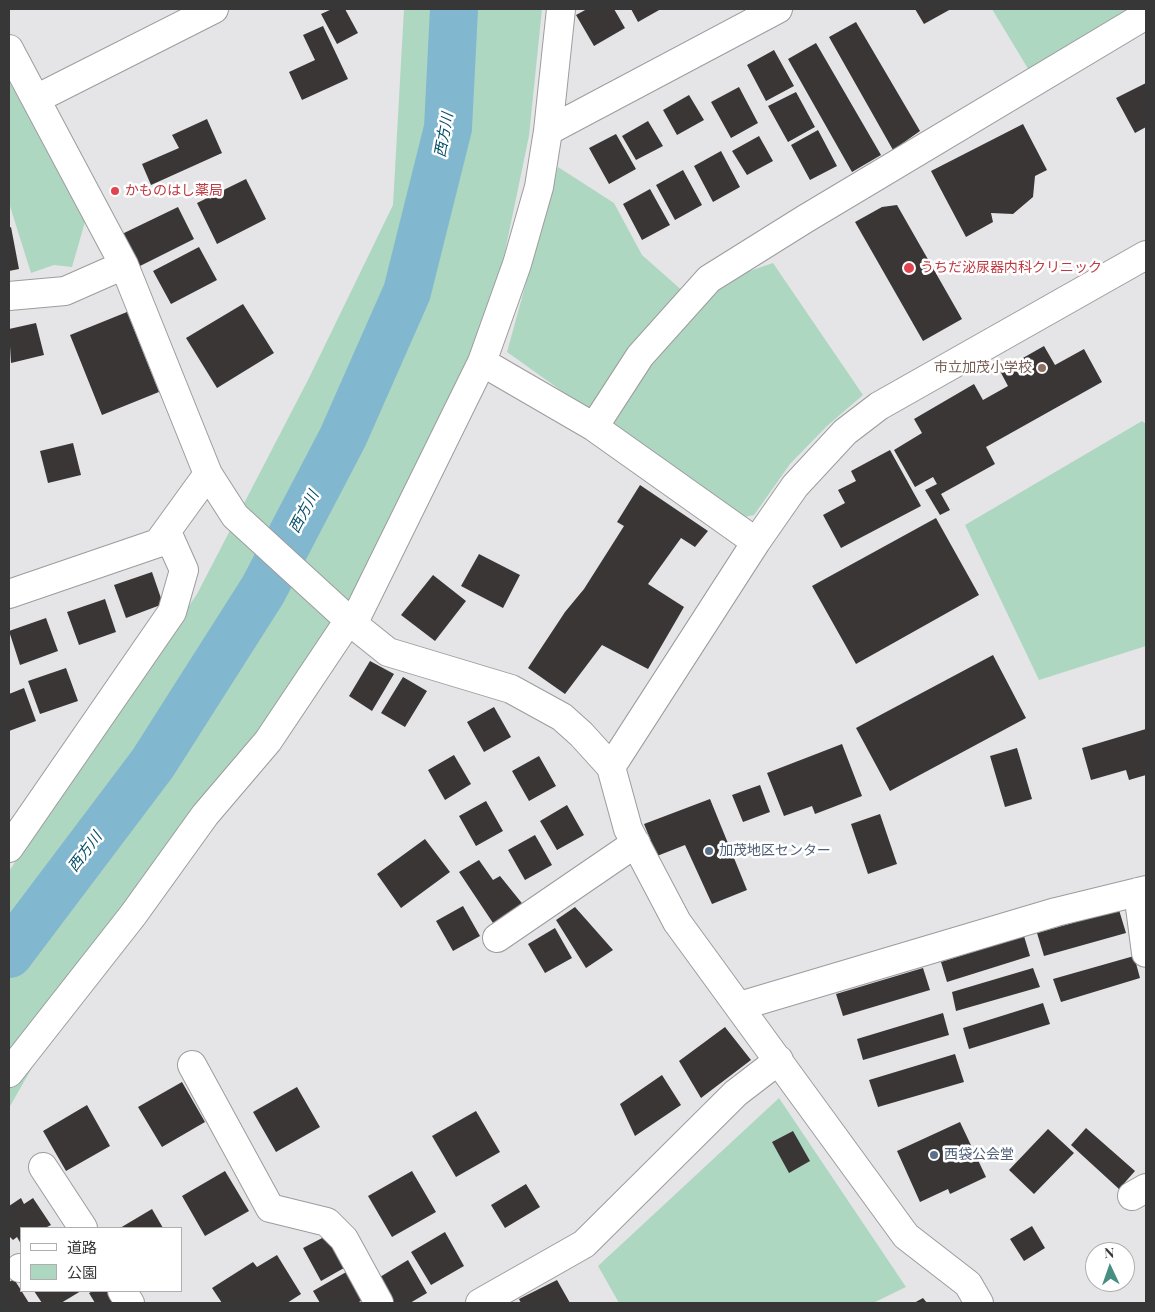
<!DOCTYPE html>
<html>
<head>
<meta charset="utf-8">
<style>
  body { margin:0 }
  #map { position:relative; width:1155px; height:1312px; overflow:hidden; background:#e5e5e8; font-family:"Playfair Display","Noto Sans JP",serif }
  canvas { display:block }
  .frame { position:absolute; inset:0; border:10px solid #373738; pointer-events:none }
  .legend { position:absolute; left:20px; top:1227px; width:162px; height:65px; box-sizing:border-box; background:#fff; border:1px solid #afafaf; margin:0; padding:6px 9px; list-style:none; font-size:15px; color:#373738 }
  .legend li { display:flex; align-items:center; gap:10px; height:25px }
  .legend b { width:25px; border:1px solid #afafaf }
  .north { position:absolute; left:1085px; top:1242px; width:50px; height:50px; box-sizing:border-box; background:#fff; border:1px solid #afafaf; border-radius:50%; rotate:357deg; font-size:14px; font-weight:700; line-height:20px; text-align:center; color:#373738 }
  .north::after { content:''; display:block; margin:auto; width:18px; height:22px; background:#498e83; clip-path:polygon(50% 0,100% 100%,50% 72%,0 100%) }
</style>
</head>
<body>
<div id="map">
<canvas width="1155" height="1312"></canvas>
<div class="frame"></div>
<ul class="legend">
<li><b style="height:6px;background:#fff"></b>道路</li>
<li><b style="height:14px;background:#aed7c1"></b>公園</li>
</ul>
<div class="north">N</div>
</div>
<script>
const g = document.querySelector('canvas').getContext('2d');
g.lineJoin = 'round';
function fill(path, color) { g.fillStyle = color; g.fill(path, 'evenodd'); }
const shape = rows => new Path2D(rows.map(r => 'M' + r).join(''));
function stroke(path, color, width, dash) { g.strokeStyle = color; g.lineWidth = width; g.lineCap = dash ? 'butt' : 'round'; g.setLineDash(dash || []); g.stroke(path); }
function write(font, color, halo, rows, align = 'center') {
  g.font = font + ' "Playfair Display","Noto Sans JP",serif'; g.lineWidth = 5; g.setLineDash([]); g.textBaseline = 'middle'; g.strokeStyle = halo; g.fillStyle = color; for (const [text, x, y, turn = 0] of rows) {
    g.save(); g.translate(x, y); g.rotate((+turn || 0) * Math.PI / 180); g.textAlign = isNaN(turn) ? turn : align; if (halo) g.strokeText(text, 0, 0); g.fillText(text, 0, 0); g.restore();
  }
}
fill(shape([
  [404,9,542,9,529,136,482,362,364,603,106,938,9,1108,9,871,197,594,309,378,393,205],
  [992,9,1133,9,1030,72],
  [9,81,87,215,72,267,54,265,31,273,9,203],
  [558,167,614,203,642,255,685,293,773,263,863,395,827,426,790,464,754,515,740,518,507,352],
  [1142,421,1146,424,1146,646,1039,680,965,525],
  [779,1098,906,1287,873,1303,619,1303,598,1266]
]), '#aed7c1');
stroke(shape([
  [9,954,153,763,263,590,343,437,407,292,448,128,454,9]
]), '#82b7d0', 48);
fill(shape([
  [332,9,345,9,358,33,337,44,321,14],
  [587,9,614,9,625,28,594,46,576,15],
  [631,9,661,9,638,22],
  [915,9,951,9,924,24],
  [856,22,920,131,893,150,829,37],
  [323,26,348,79,302,100,289,72,315,60,303,35],
  [816,43,881,155,852,172,788,59],
  [774,50,794,86,766,101,747,65],
  [1146,83,1146,127,1135,133,1116,98],
  [739,87,758,123,731,138,711,102],
  [796,92,815,127,788,142,768,106],
  [689,95,704,120,677,135,663,110],
  [207,119,222,153,151,185,142,164,179,148,172,135],
  [648,121,663,146,636,160,622,136],
  [1023,124,1047,170,1035,176,1033,197,1013,214,991,213,993,222,966,237,931,171],
  [818,130,837,166,810,180,791,145],
  [616,134,636,169,609,184,589,148],
  [759,136,773,161,747,175,732,151],
  [721,151,740,187,713,202,694,166],
  [683,170,702,205,675,220,656,185],
  [246,179,266,219,217,244,197,203],
  [650,189,670,225,642,240,623,204],
  [897,205,962,319,923,341,855,222,882,207],
  [178,207,194,239,138,267,122,234],
  [11,227,19,269,9,271,9,228],
  [199,247,217,280,171,304,153,271],
  [243,304,274,353,217,388,186,338],
  [127,312,159,392,102,415,70,335],
  [36,323,44,355,11,363,9,329],
  [1044,346,1055,365,1084,349,1102,382,986,447,995,464,941,494,950,510,940,515,925,490,937,484,933,477,915,487,894,450,922,433,914,419,974,384,983,400,1008,386,1000,371],
  [73,443,81,475,48,483,40,451],
  [890,450,921,506,841,548,823,515,845,503,838,490,856,481,851,471],
  [640,485,708,531,695,547,681,538,648,584,684,607,648,669,602,645,565,694,528,668,565,612,584,589,624,526,617,522],
  [936,518,979,595,856,664,812,586],
  [479,554,520,575,503,608,461,586],
  [152,572,163,604,126,618,114,585],
  [433,575,466,601,435,641,401,615],
  [105,599,116,632,79,645,67,612],
  [46,618,58,651,20,665,9,631],
  [993,655,1026,718,890,791,856,728],
  [370,661,394,674,372,711,349,696],
  [66,668,78,701,40,714,28,681],
  [403,677,427,691,405,727,381,713],
  [24,688,36,721,9,731,9,694],
  [494,707,511,737,484,752,467,722],
  [1146,729,1146,775,1129,780,1126,770,1091,780,1082,748],
  [842,744,862,796,815,814,812,806,784,816,767,773],
  [1017,748,1032,799,1005,807,990,756],
  [454,755,471,784,445,800,428,770],
  [539,756,556,786,529,801,512,771],
  [760,785,770,812,743,822,732,795],
  [710,799,747,890,712,904,685,845,657,856,644,824],
  [486,801,503,831,476,846,459,816],
  [567,805,584,835,557,850,540,821],
  [880,814,897,864,868,874,851,824],
  [535,835,552,865,525,880,508,850],
  [425,839,450,872,401,908,377,874],
  [479,860,493,880,500,876,525,907,499,932,459,872],
  [463,906,480,936,453,951,436,921],
  [575,907,613,950,586,968,556,920],
  [1119,910,1126,933,1044,956,1037,933],
  [555,928,572,958,545,973,528,944],
  [1024,936,1030,956,947,982,941,962],
  [1134,956,1140,978,1061,1002,1053,979],
  [923,968,930,990,843,1016,836,994],
  [1033,968,1040,987,956,1011,952,992],
  [1043,1003,1050,1024,969,1049,963,1028],
  [943,1013,949,1035,863,1060,857,1039],
  [725,1027,751,1060,701,1098,679,1061],
  [955,1054,964,1082,878,1107,869,1080],
  [662,1075,681,1105,635,1136,620,1104],
  [182,1082,205,1122,162,1147,138,1107],
  [297,1087,320,1127,276,1152,253,1112],
  [87,1105,110,1146,66,1171,43,1131],
  [476,1111,500,1152,456,1177,432,1136],
  [960,1122,986,1177,950,1194,948,1189,920,1202,897,1151],
  [1086,1128,1135,1171,1119,1189,1071,1145],
  [1048,1129,1074,1153,1034,1194,1009,1170],
  [793,1131,810,1161,789,1173,772,1142],
  [225,1171,249,1211,205,1236,182,1196],
  [412,1171,436,1212,392,1237,368,1196],
  [526,1184,540,1207,505,1228,491,1205],
  [21,1198,24,1204,33,1198,51,1225,45,1228,21,1228,21,1244,17,1237,13,1240,9,1236,9,1206],
  [152,1209,163,1228,120,1228],
  [1032,1226,1045,1248,1024,1261,1010,1239],
  [445,1232,464,1266,431,1285,411,1252],
  [326,1236,344,1268,321,1281,303,1248],
  [277,1255,301,1294,287,1303,222,1303,212,1288,253,1262,257,1267],
  [408,1260,427,1293,410,1303,388,1303,375,1280],
  [348,1271,364,1299,357,1303,320,1303,313,1291],
  [14,1279,29,1303,9,1303,9,1282],
  [557,1280,570,1303,521,1303,519,1299],
  [34,1291,81,1291,61,1303,42,1303],
  [93,1291,118,1291,117,1303,95,1303,89,1293],
  [923,1298,927,1303,914,1303]
]), '#393635');
const minor = shape([
  [9,49,124,265,208,474,235,516,353,624,388,652,511,689,562,717,581,734,611,767,628,829,677,922,906,1236,968,1284,979,1303],
  [36,99,214,9],
  [548,131,778,9],
  [9,296,65,291,124,265],
  [482,362,594,427,756,542],
  [594,427,640,356,709,279,805,219,1146,15],
  [9,594,158,543,208,474],
  [353,624,482,362,517,264,539,187,548,131,561,9],
  [611,767,756,542,795,486,845,432,879,406,1146,255],
  [9,848,172,612,184,570,167,532],
  [1138,892,1146,953],
  [497,938,636,843],
  [740,1006,1056,912,1146,890],
  [192,1065,270,1208,327,1222,344,1239,379,1303],
  [9,1073,133,915,205,815,268,741,349,620],
  [43,1167,83,1228],
  [1132,1196,1146,1188],
  [20,1268,21,1268],
  [122,1291,130,1303],
  [480,1303,584,1244,736,1093,779,1060]
]);
stroke(minor, '#9c9c9f', 30);
stroke(minor, '#fff', 28);
for (const [x, y, r, color] of [
  [115,191,5,"#e0444e"],
  [909,268,6,"#e0444e"],
  [1042,368,5,"#8d6e63"],
  [709,851,5,"#5c6f8a"],
  [934,1155,5,"#5c6f8a"]
]) { const dot = new Path2D(); dot.arc(x, y, r, 0, 2 * Math.PI); g.fillStyle = color; g.fill(dot); stroke(dot, '#fff', 2); }
write('14px', '#be3a42', '#fff', [
  ["かものはし薬局",125,191],
  ["うちだ泌尿器内科クリニック",920,268]
], 'left');
write('14px', '#785e54', '#fff', [
  ["市立加茂小学校",1032,368]
], 'right');
write('14px', '#4e5e75', '#fff', [
  ["加茂地区センター",719,851],
  ["西袋公会堂",944,1155]
], 'left');
write('italic 15px', '#07506a', '#fff', [
  ["西方川",444,135,-80],
  ["西方川",304,512,-62],
  ["西方川",85,852,-53]
]);
</script>
</body>
</html>
